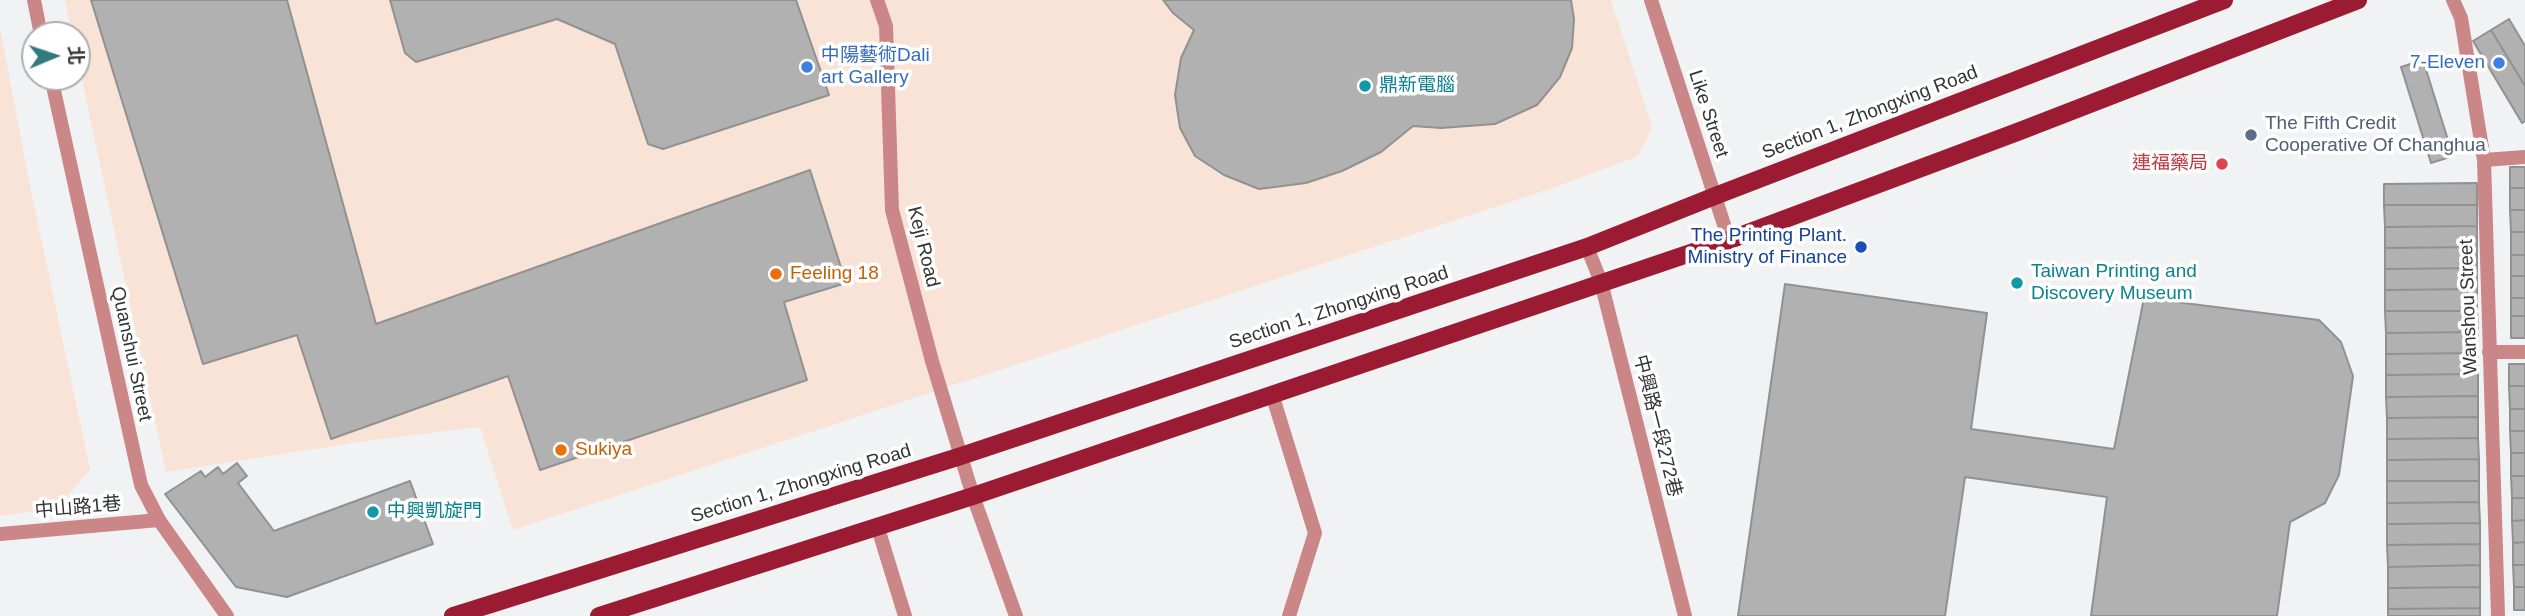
<!DOCTYPE html>
<html>
<head>
<meta charset="utf-8">
<style>
  body { margin:0 }
  #map { position:relative; width:2525px; height:616px; overflow:hidden; background:#f1f2f3; font-family:Helvetica,"Noto Sans TC",sans-serif }
  canvas { display:block }
  .north { position:absolute; left:21px; top:21px; width:70px; height:70px; box-sizing:border-box; background:#fff; border:2px solid #adaeae; border-radius:50%; rotate:88deg; font-size:19px; font-weight:700; line-height:28px; text-align:center; color:#333434 }
  .north::after { content:''; display:block; margin:auto; width:24px; height:32px; background:#317b7f; clip-path:polygon(50% 0,100% 100%,50% 72%,0 100%) }
</style>
</head>
<body>
<div id="map">
<canvas width="2525" height="616"></canvas>
<div class="north">北</div>
</div>
<script>
const g = document.querySelector('canvas').getContext('2d');
g.lineJoin = 'round';
function fill(path, color) { g.fillStyle = color; g.fill(path, 'evenodd'); }
const shape = rows => new Path2D(rows.map(r => 'M' + r).join(''));
function stroke(path, color, width, dash) { g.strokeStyle = color; g.lineWidth = width; g.lineCap = dash ? 'butt' : 'round'; g.setLineDash(dash || []); g.stroke(path); }
function write(font, color, halo, rows, align = 'center') {
  g.font = font + ' Helvetica,"Noto Sans TC",sans-serif'; g.lineWidth = 7; g.setLineDash([]); g.textBaseline = 'middle'; g.strokeStyle = halo; g.fillStyle = color; for (const [text, x, y, turn = 0] of rows) {
    g.save(); g.translate(x, y); g.rotate((+turn || 0) * Math.PI / 180); g.textAlign = isNaN(turn) ? turn : align; if (halo) g.strokeText(text, 0, 0); g.fillText(text, 0, 0); g.restore();
  }
}
fill(shape([
  [65,0,1611,0,1652,127,1638,156,1553,188,513,530,480,427,373,440,166,472,77,57,77,35,72,35],
  [0,28,29,181,90,470,57,508,0,516]
]), '#f9e3d6');
const building = shape([
  [91,0,287,0,376,324,810,170,846,283,784,302,807,380,540,470,508,376,331,439,297,335,203,364,91,0],
  [390,0,796,0,829,95,663,149,648,144,615,44,557,19,416,62,405,53,390,0],
  [1163,0,1571,0,1574,19,1572,48,1560,77,1537,105,1495,124,1441,128,1413,126,1381,152,1342,171,1306,183,1259,189,1224,175,1195,156,1180,128,1175,95,1181,58,1194,30,1173,13,1163,0],
  [2509,19,2525,46,2525,86,2491,30,2509,19],
  [2491,30,2525,86,2525,121,2522,123,2473,41,2491,30],
  [2423,60,2453,156,2431,163,2401,67,2423,60],
  [2510,167,2525,167,2525,188,2510,188,2510,167],
  [2477,183,2477,205,2384,205,2384,184,2477,183],
  [2510,188,2525,188,2525,210,2510,210,2510,188],
  [2384,205,2477,205,2477,226,2385,227,2384,205],
  [2510,210,2525,210,2525,232,2511,232,2510,210],
  [2477,226,2477,247,2385,248,2385,227,2477,226],
  [2511,232,2525,232,2525,255,2511,255,2511,232],
  [2477,247,2477,268,2385,269,2385,248,2477,247],
  [2511,255,2525,255,2525,276,2511,276,2511,255],
  [2477,268,2477,289,2385,290,2385,269,2477,268],
  [2511,276,2525,276,2525,298,2511,298,2511,276],
  [1785,284,1987,313,1971,429,2114,449,2144,298,2319,320,2341,342,2353,376,2339,475,2325,503,2290,522,2277,616,2091,616,2107,497,1965,477,1945,616,1738,616,1785,284],
  [2477,289,2477,311,2385,311,2385,290,2477,289],
  [2511,298,2525,298,2525,316,2511,316,2511,298],
  [2385,311,2477,311,2478,332,2386,333,2385,311],
  [2511,316,2525,316,2525,338,2511,338,2511,316],
  [2478,332,2478,353,2386,354,2386,333,2478,332],
  [2478,353,2478,374,2386,375,2386,354,2478,353],
  [2509,364,2525,364,2525,386,2509,386,2509,364],
  [2478,374,2478,396,2386,397,2386,375,2478,374],
  [2509,386,2525,386,2525,409,2510,409,2509,386],
  [2478,396,2478,417,2387,418,2386,397,2478,396],
  [2510,409,2525,409,2525,431,2510,431,2510,409],
  [2478,417,2478,438,2387,439,2387,418,2478,417],
  [2510,431,2525,431,2525,453,2511,453,2510,431],
  [2478,438,2479,459,2387,460,2387,439,2478,438],
  [2511,453,2525,453,2525,476,2511,476,2511,453],
  [2479,459,2479,481,2387,481,2387,460,2479,459],
  [237,463,247,476,238,483,274,531,410,481,433,544,287,597,236,587,165,494,201,471,205,477,218,467,223,474,237,463],
  [2511,476,2525,476,2525,498,2512,498,2511,476],
  [2387,481,2479,481,2479,502,2387,503,2387,481],
  [2512,498,2525,498,2525,520,2512,521,2512,498],
  [2479,502,2480,523,2387,524,2387,503,2479,502],
  [2525,520,2525,542,2513,543,2512,521,2525,520],
  [2480,523,2480,544,2387,545,2387,524,2480,523],
  [2525,542,2525,565,2513,565,2513,543,2525,542],
  [2480,544,2480,565,2388,567,2387,545,2480,544],
  [2480,565,2480,587,2388,588,2388,567,2480,565],
  [2513,565,2525,565,2525,587,2514,587,2513,565],
  [2480,587,2480,608,2388,609,2388,588,2480,587],
  [2514,587,2525,587,2525,610,2514,610,2514,587],
  [2480,608,2480,616,2388,616,2388,609,2480,608]
]);
fill(building, '#b2b1b1');
stroke(building, '#929192', 2);
stroke(shape([
  [2484,160,2525,157],
  [1587,247,1601,282,1685,616],
  [2489,352,2525,352],
  [1272,394,1315,533,1289,616],
  [973,496,1016,616],
  [877,525,905,616],
  [0,534,159,520]
]), '#cb8688', 14);
stroke(shape([
  [34,0,41,35],
  [877,0,886,26,892,210,932,361,973,496],
  [1651,0,1729,240],
  [2453,0,2461,18,2484,160,2498,616],
  [51,77,141,485,159,520,227,616]
]), '#cb8688', 14);
stroke(shape([
  [453,616,961,456,1587,247,1715,196,2224,0],
  [599,616,973,496,1729,240,2020,131,2358,0]
]), '#9a1b32', 18);
for (const [x, y, r, color] of [
  [2499,63,7,"#3f7fe0"],
  [807,67,7,"#3f7fe0"],
  [1365,86,7,"#0f9aa8"],
  [2251,135,7,"#5c6f8a"],
  [2222,164,7,"#e0444e"],
  [1861,247,7,"#1a4fb4"],
  [776,274,7,"#e8710a"],
  [2017,283,7,"#0f9aa8"],
  [561,450,7,"#e8710a"],
  [373,512,7,"#0f9aa8"]
]) { const dot = new Path2D(); dot.arc(x, y, r, 0, 2 * Math.PI); g.fillStyle = color; g.fill(dot); stroke(dot, '#fff', 2.5); }
write('19px', '#366cbe', '#fff', [
  ["中陽藝術Dali",821,56],
  ["art Gallery",821,78],
  ["7-Eleven",2485,63,"right"]
], 'left');
write('19px', '#0d838f', '#fff', [
  ["鼎新電腦",1379,86],
  ["Taiwan Printing and",2031,272],
  ["Discovery Museum",2031,294],
  ["中興凱旋門",387,512]
], 'left');
write('19px', '#333434', '#fff', [
  ["Section 1, Zhongxing Road",1870,113,-21],
  ["Like Street",1708,114,72],
  ["Keji Road",923,247,76],
  ["Wanshou Street",2469,307,-92],
  ["Section 1, Zhongxing Road",1339,308,-18],
  ["Quanshui Street",131,354,78],
  ["中興路一段272巷",1657,426,76],
  ["Section 1, Zhongxing Road",801,484,-17],
  ["中山路1巷",78,508,-5]
]);
write('19px', '#4e5e75', '#fff', [
  ["The Fifth Credit",2265,124],
  ["Cooperative Of Changhua",2265,146]
], 'left');
write('19px', '#be3a42', '#fff', [
  ["連福藥局",2208,164]
], 'right');
write('19px', '#164399', '#fff', [
  ["The Printing Plant.",1847,236],
  ["Ministry of Finance",1847,258]
], 'right');
write('19px', '#c56008', '#fff', [
  ["Feeling 18",790,274],
  ["Sukiya",575,450]
], 'left');
</script>
</body>
</html>
